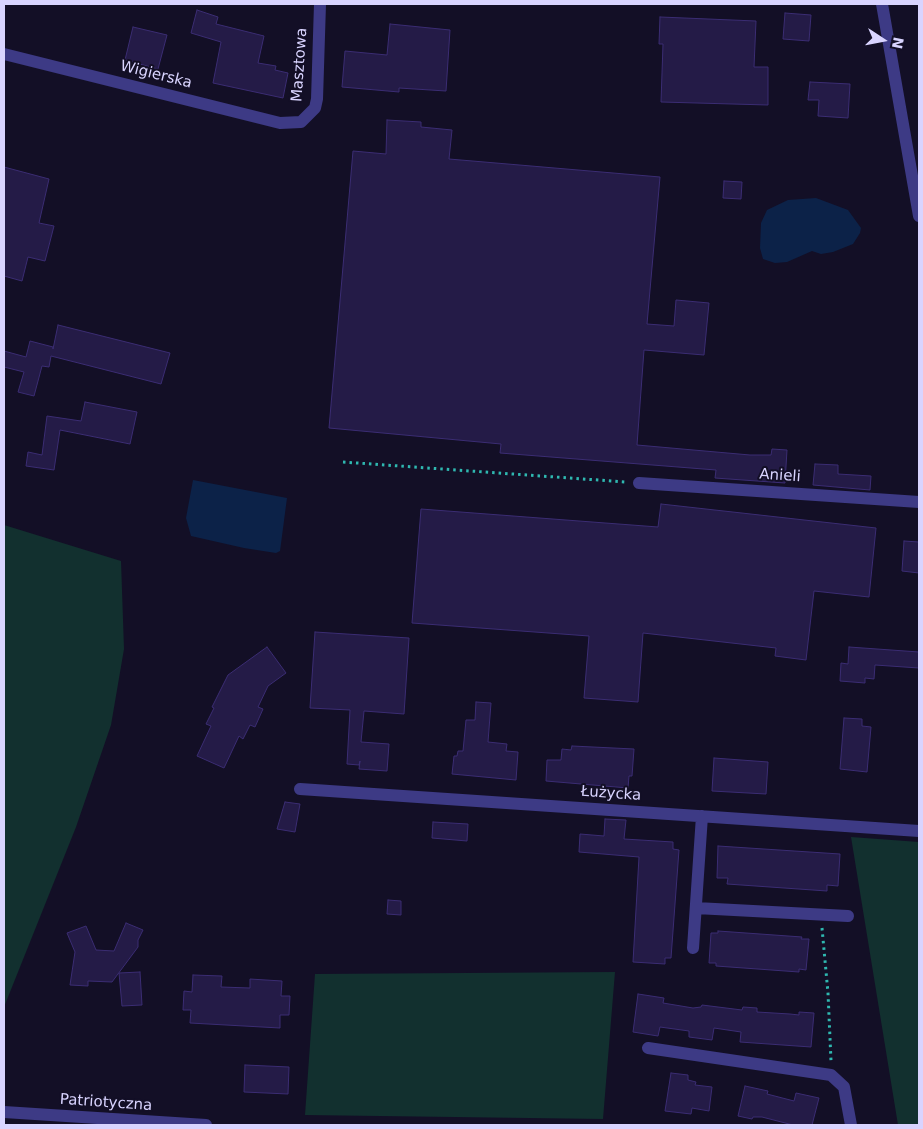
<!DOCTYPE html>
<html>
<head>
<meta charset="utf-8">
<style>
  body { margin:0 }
  #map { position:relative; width:923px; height:1129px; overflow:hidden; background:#130f26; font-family:"DejaVu Sans",sans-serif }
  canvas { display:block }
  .frame { position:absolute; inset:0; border:5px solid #d9d4ff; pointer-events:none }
  .north { position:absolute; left:858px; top:15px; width:50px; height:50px; -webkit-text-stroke:4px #130f26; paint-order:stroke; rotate:101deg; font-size:14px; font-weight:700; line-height:20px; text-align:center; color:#d9d4ff }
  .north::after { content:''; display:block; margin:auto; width:18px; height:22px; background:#d9d4ff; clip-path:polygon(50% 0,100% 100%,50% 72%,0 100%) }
</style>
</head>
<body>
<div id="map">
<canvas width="923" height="1129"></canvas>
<div class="frame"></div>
<div class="north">N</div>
</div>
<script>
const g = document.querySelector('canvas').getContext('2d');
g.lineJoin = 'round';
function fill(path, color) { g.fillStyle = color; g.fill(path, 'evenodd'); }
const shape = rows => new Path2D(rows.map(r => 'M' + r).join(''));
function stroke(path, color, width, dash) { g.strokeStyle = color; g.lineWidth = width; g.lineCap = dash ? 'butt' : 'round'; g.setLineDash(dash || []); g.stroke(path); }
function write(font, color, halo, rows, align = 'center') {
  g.font = font + ' "DejaVu Sans",sans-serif'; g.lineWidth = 4; g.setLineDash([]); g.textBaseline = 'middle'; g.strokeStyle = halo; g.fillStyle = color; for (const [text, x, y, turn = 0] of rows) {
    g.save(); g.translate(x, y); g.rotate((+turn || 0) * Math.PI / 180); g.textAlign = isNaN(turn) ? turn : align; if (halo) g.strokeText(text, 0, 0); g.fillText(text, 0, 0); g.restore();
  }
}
fill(shape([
  [4,525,121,561,124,649,111,725,76,827,4,1007],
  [851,837,919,842,919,1125,898,1125],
  [615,972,603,1119,305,1115,315,974]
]), '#12302f');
fill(shape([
  [816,198,848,210,861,228,860,233,853,244,833,252,821,254,812,251,787,262,775,263,763,259,760,248,761,223,767,210,788,200],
  [193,480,287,498,280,551,276,553,244,548,191,536,186,518]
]), '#0c2248');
const building = shape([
  [197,10,218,17,216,24,264,36,258,63,276,66,275,70,288,73,283,98,213,83,221,42,191,33,197,10],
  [785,13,811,15,809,41,783,39,785,13],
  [660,17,756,21,754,67,768,67,768,105,661,102,663,44,659,44,660,17],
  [390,24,450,30,446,91,399,88,399,92,342,87,345,51,387,55,390,24],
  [133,27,167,35,158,69,125,60,133,27],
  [810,82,850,84,848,118,818,116,819,100,808,100,810,82],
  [387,120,421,122,421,127,452,130,449,159,660,177,647,324,674,326,676,300,709,303,704,355,644,350,637,445,750,455,771,455,772,449,787,450,785,483,715,478,716,470,500,453,501,444,329,428,353,151,386,154,387,120],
  [4,167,49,179,39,223,54,226,45,261,28,257,22,281,4,276,4,167],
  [724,181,742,182,741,199,723,198,724,181],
  [58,325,170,353,161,384,51,356,49,367,42,366,34,396,18,392,24,372,4,367,4,351,26,357,30,341,53,347,53,349,58,325],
  [85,402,137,412,130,444,60,430,54,470,26,466,28,452,42,455,47,416,81,421,85,402],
  [815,464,838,465,838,474,871,476,870,490,813,485,815,464],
  [661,504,876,528,869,597,814,591,806,660,775,656,776,648,643,633,638,702,584,698,589,636,412,623,421,509,658,527,661,504],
  [904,541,919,542,919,573,902,571,904,541],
  [315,632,409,638,404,714,364,711,361,742,389,744,387,771,359,769,360,761,359,765,347,764,350,710,310,708,315,632],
  [267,647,286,673,268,686,258,707,263,709,255,727,250,725,243,739,239,736,224,768,197,756,211,726,206,724,214,708,212,707,228,675,267,647],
  [849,647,919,652,919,668,875,665,874,679,865,678,865,683,840,681,841,663,848,664,849,647],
  [476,702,491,703,488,742,507,744,506,751,518,752,516,780,452,774,454,756,457,756,458,751,463,751,466,720,475,720,476,702],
  [844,718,862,719,862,726,871,727,867,772,840,769,844,718],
  [572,746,634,749,632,776,629,776,628,788,546,781,547,760,561,760,562,749,571,750,572,746],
  [714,758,768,762,766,794,712,791,714,758],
  [285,802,300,804,295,832,277,829,285,802],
  [605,819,626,820,624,839,673,842,673,849,679,850,671,958,665,958,665,964,633,962,639,857,579,852,580,834,604,836,605,819],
  [433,822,468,824,467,841,432,838,433,822],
  [718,846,840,854,838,886,827,885,827,891,727,884,728,878,717,878,718,846],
  [388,900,401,901,401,915,387,914,388,900],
  [126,923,143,930,138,940,138,947,112,982,88,981,88,986,70,985,75,952,67,933,86,926,96,950,114,951,126,923],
  [718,931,802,937,801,939,809,939,806,970,799,969,799,972,716,966,716,963,709,963,711,933,718,933,718,931],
  [140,972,142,1005,122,1006,119,973,140,972],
  [193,975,222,976,221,987,250,988,250,979,282,981,281,996,290,996,289,1015,280,1015,280,1028,190,1023,191,1010,183,1010,184,991,192,992,193,975],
  [638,994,664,998,663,1003,693,1008,701,1007,702,1005,742,1010,743,1007,757,1008,757,1012,790,1014,799,1015,799,1012,814,1013,811,1047,740,1042,741,1032,714,1028,712,1040,689,1037,689,1031,660,1027,658,1036,633,1032,638,994],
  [245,1065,289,1067,288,1094,244,1092,245,1065],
  [671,1073,688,1075,688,1080,696,1082,695,1085,712,1087,709,1111,692,1108,691,1114,665,1111,671,1073],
  [745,1086,768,1091,767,1094,794,1101,796,1093,819,1098,812,1125,793,1125,762,1117,753,1117,752,1119,738,1116,745,1086]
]);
fill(building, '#241b47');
stroke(building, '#3b2d73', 1);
stroke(shape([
  [343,462,626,482],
  [822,928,828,993,831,1061]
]), '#2fb8b0', 3, [2.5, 4]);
stroke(shape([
  [882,4,919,216],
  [4,54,280,123,301,122,315,108,317,99,320,4],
  [639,483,919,502],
  [300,789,919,831],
  [696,908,848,916],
  [693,948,702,816],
  [648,1048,831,1075,844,1087,851,1125],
  [4,1112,206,1125]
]), '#3d3a85', 12);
write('15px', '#d9d4ff', '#130f26', [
  ["Masztowa",300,65,-86],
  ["Wigierska",156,75,14],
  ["Anieli",780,476,4],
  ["Łużycka",611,794,4],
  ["Patriotyczna",106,1103,4]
]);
</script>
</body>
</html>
